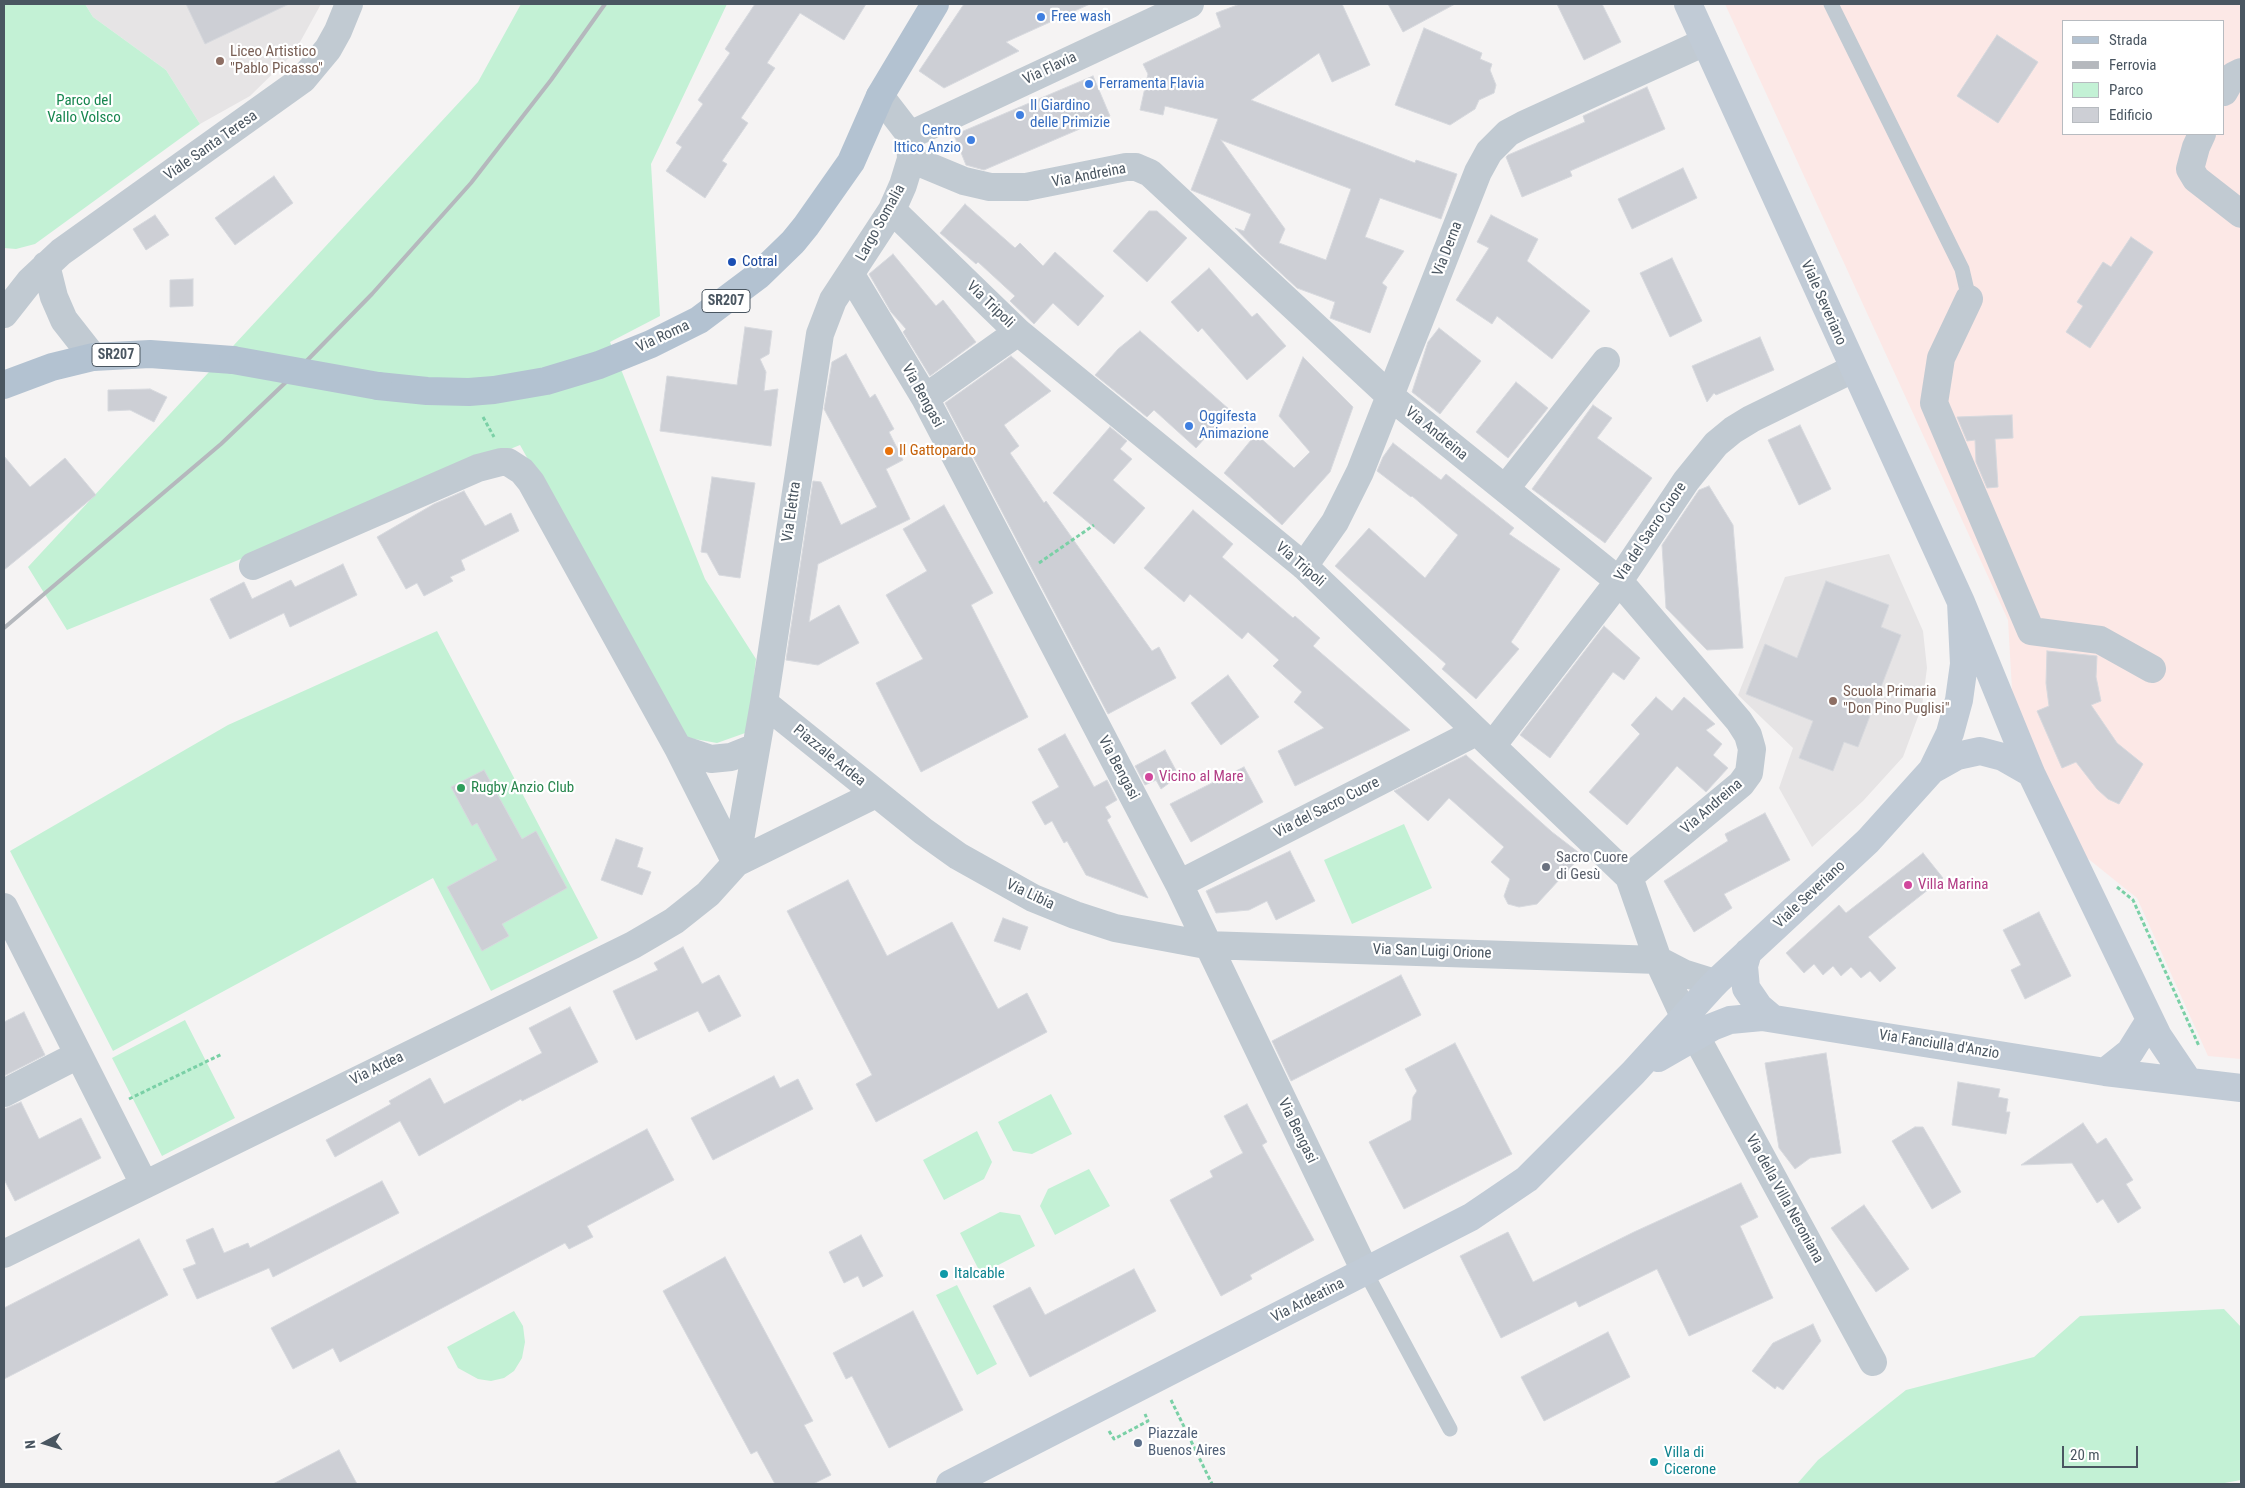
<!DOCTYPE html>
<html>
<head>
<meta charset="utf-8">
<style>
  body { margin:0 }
  #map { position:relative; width:2245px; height:1488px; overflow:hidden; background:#f5f3f3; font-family:"Roboto Condensed",sans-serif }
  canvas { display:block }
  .frame { position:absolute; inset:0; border:5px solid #4a5661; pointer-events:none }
  .legend { position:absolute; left:2062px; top:20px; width:162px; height:115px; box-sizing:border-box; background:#fff; border:1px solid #b7bbc0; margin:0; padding:6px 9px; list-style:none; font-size:15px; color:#4a5661 }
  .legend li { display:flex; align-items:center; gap:10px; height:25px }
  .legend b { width:25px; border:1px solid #b7bbc0 }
  .north { position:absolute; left:20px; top:1418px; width:50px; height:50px; -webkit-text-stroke:4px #fff; paint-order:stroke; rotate:264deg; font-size:14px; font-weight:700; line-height:20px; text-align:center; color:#4a5661 }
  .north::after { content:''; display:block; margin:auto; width:18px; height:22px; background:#4a5661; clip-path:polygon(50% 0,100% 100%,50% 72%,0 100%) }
  .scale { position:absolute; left:2062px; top:1446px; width:76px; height:22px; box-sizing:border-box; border:2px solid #4a5661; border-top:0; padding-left:6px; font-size:15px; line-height:18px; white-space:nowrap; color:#4a5661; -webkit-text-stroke:4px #fff; paint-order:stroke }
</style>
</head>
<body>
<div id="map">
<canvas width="2245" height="1488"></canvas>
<div class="frame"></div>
<ul class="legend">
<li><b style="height:6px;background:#b3c2d1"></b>Strada</li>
<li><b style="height:6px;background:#b5b8bd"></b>Ferrovia</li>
<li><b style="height:14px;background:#c3f1d5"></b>Parco</li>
<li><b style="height:14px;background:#cdcfd5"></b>Edificio</li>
</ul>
<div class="north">N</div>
<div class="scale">20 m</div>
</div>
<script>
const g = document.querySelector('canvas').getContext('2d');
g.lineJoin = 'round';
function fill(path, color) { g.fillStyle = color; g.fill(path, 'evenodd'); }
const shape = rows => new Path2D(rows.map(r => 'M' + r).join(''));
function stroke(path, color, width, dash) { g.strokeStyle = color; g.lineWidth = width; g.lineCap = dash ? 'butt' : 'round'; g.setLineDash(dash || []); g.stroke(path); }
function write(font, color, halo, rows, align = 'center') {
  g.font = font + ' "Roboto Condensed",sans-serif'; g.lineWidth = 4.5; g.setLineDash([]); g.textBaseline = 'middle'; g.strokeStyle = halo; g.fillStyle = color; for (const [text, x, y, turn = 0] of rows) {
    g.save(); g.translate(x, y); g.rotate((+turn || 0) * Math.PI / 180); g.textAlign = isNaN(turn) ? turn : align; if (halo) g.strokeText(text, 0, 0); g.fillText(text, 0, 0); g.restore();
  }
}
fill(shape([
  [85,4,321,4,294,53,250,96,200,124,166,70,93,17],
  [1889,554,1923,631,1927,668,1922,706,1903,757,1863,801,1812,847,1779,788,1793,748,1738,695,1785,577]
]), '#e6e4e5');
fill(shape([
  [1725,4,2241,4,2241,1059,2208,1056,2137,898,2076,849,2013,707,2008,620],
  [2064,21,2224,21,2224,134,2064,134]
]), '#fce8e6');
fill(shape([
  [4,4,85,4,93,17,166,70,200,124,35,244,16,249,4,248],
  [521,4,727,4,651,164,660,316,610,342,705,579,756,659,748,732,717,743,683,737,520,445,67,630,28,567,478,82],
  [437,631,598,938,491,991,433,878,113,1051,10,851,228,725],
  [1404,824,1432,888,1352,924,1324,860],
  [185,1020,235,1118,162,1156,112,1058],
  [1051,1094,1072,1134,1032,1154,1013,1151,998,1122],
  [977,1131,992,1162,984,1179,944,1200,923,1160],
  [1089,1169,1110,1206,1055,1235,1040,1206,1048,1189],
  [1000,1212,1020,1215,1035,1246,981,1274,960,1233],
  [957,1285,997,1364,977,1375,936,1295],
  [2224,1309,2241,1327,2241,1480,2219,1484,1797,1484,1818,1460,1906,1390,2034,1357,2080,1316],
  [514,1311,523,1326,525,1342,522,1358,514,1371,504,1378,491,1381,478,1379,458,1368,447,1347]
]), '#c3f1d5');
const building = shape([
  [186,4,289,4,205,44,186,4],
  [755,4,866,4,844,40,800,13,767,63,775,68,741,118,748,123,722,161,727,164,705,198,666,171,682,147,676,143,703,104,698,100,730,53,725,49,755,4],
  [964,4,1090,4,1006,42,1019,51,944,88,919,71,964,4],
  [1240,4,1342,4,1370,65,1332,82,1319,53,1251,100,1415,163,1416,160,1457,174,1441,219,1380,198,1365,237,1404,251,1382,283,1387,287,1370,333,1330,318,1335,302,1297,288,1260,254,1235,228,1244,231,1251,214,1191,190,1218,119,1165,106,1163,115,1140,110,1148,74,1143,64,1221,27,1216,13,1240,4],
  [1221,140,1351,189,1326,260,1279,243,1285,229,1221,140],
  [1388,4,1455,4,1403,32,1388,4],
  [1557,4,1602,4,1621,42,1584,60,1557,4],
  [1424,28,1482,53,1480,59,1492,64,1490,70,1496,85,1494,93,1479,100,1475,109,1450,125,1395,105,1424,28],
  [1997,35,2038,62,1998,123,1957,96,1997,35],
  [1093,76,1110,116,984,170,966,165,954,135,1093,76],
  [1647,87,1665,129,1570,171,1572,176,1522,197,1506,157,1508,155,1585,122,1583,116,1647,87],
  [1683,168,1697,198,1632,229,1618,199,1683,168],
  [274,176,293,203,235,245,215,218,274,176],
  [965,204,1015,248,1020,243,1043,266,1055,252,1104,296,1078,326,1053,303,1034,324,1010,301,1015,296,978,262,976,264,940,233,965,204],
  [1149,211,1157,211,1187,238,1147,282,1113,251,1149,211],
  [155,215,169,235,146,250,133,229,155,215],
  [1491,215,1538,239,1527,261,1590,311,1552,359,1497,316,1492,324,1456,300,1489,248,1477,242,1491,215],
  [2131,237,2153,252,2090,348,2066,332,2083,306,2077,302,2103,262,2111,267,2131,237],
  [893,254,936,306,943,300,976,342,930,376,903,332,906,329,891,312,869,274,893,254],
  [1672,258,1702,321,1670,337,1640,273,1672,258],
  [1209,268,1252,317,1257,313,1286,346,1247,380,1202,328,1198,332,1171,302,1209,268],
  [193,279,193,306,170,307,170,280,193,279],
  [745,327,772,331,769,354,760,359,766,372,764,391,778,389,771,446,660,431,667,376,737,385,745,327],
  [1439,328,1481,361,1440,414,1412,392,1428,342,1439,328],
  [1140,331,1230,410,1196,448,1154,410,1147,417,1095,375,1118,349,1140,331],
  [1760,337,1774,370,1716,395,1714,393,1707,402,1692,366,1760,337],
  [846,354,870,398,875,394,894,429,889,432,903,460,886,469,910,519,818,564,809,622,839,605,859,643,818,665,786,660,813,481,821,482,841,525,877,507,824,409,832,362,846,354],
  [1011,356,1051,391,1004,425,1019,446,1010,453,1044,503,1046,501,1152,651,1159,647,1176,678,1108,714,945,403,1011,356],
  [1303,357,1353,407,1330,472,1282,525,1224,473,1256,434,1294,468,1310,452,1279,416,1303,357],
  [1516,382,1548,408,1508,458,1476,432,1516,382],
  [150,389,167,397,154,422,130,410,108,411,108,390,150,389],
  [1593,405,1612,418,1597,438,1652,478,1605,543,1532,489,1593,405],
  [2012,415,2013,438,1995,439,1998,487,1987,488,1976,462,1975,440,1967,441,1957,417,2012,415],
  [1800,425,1831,489,1799,505,1768,440,1800,425],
  [1110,427,1127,441,1120,449,1132,459,1113,480,1145,508,1114,544,1053,493,1110,427],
  [1393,443,1441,480,1446,474,1514,528,1509,534,1560,569,1511,642,1519,649,1476,699,1442,669,1446,664,1335,566,1369,528,1425,578,1458,535,1412,496,1411,497,1377,471,1383,457,1393,443],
  [4,456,30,487,65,458,96,495,4,570,4,456],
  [712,477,755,483,740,578,719,575,707,553,701,552,712,477],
  [1709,486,1733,525,1743,648,1707,650,1666,608,1662,545,1699,490,1709,486],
  [464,491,485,526,511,513,519,531,461,560,465,570,450,577,453,581,424,596,417,583,406,589,377,537,434,504,464,491],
  [944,505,993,593,971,605,1028,717,921,772,876,683,923,659,886,595,927,571,903,529,944,505],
  [1193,510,1233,544,1222,557,1293,618,1295,616,1320,638,1313,646,1410,730,1295,786,1278,751,1324,728,1294,702,1302,692,1273,666,1279,660,1248,632,1242,639,1190,594,1184,602,1144,568,1193,510],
  [343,564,357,595,290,627,284,613,230,639,210,599,244,582,252,599,291,580,295,587,343,564],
  [1826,581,1889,605,1881,627,1901,635,1858,747,1844,742,1833,771,1799,758,1813,721,1746,694,1765,644,1797,658,1826,581],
  [1604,626,1640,658,1624,680,1613,672,1550,758,1520,735,1604,626],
  [2047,651,2097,656,2096,677,2101,701,2091,705,2117,743,2143,764,2119,804,2108,799,2097,789,2076,762,2062,768,2037,711,2049,706,2046,683,2047,651],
  [1228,675,1259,717,1221,745,1191,703,1228,675],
  [1656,697,1672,711,1684,697,1715,724,1706,730,1722,744,1713,755,1728,768,1706,792,1677,766,1627,825,1589,792,1640,734,1631,725,1656,697],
  [1065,734,1094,787,1107,780,1117,800,1105,807,1111,817,1107,820,1148,898,1086,875,1067,841,1064,843,1052,821,1045,825,1032,802,1059,787,1038,749,1065,734],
  [1165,750,1179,776,1161,789,1156,780,1145,785,1135,766,1165,750],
  [1466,755,1552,832,1582,855,1537,904,1519,907,1508,904,1504,896,1510,879,1491,862,1504,847,1449,798,1428,821,1394,791,1466,755],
  [1244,767,1263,802,1191,842,1170,804,1244,767],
  [484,770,522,839,536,831,567,888,502,924,509,936,482,951,447,887,497,860,477,823,472,826,451,787,484,770],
  [1765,813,1790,860,1724,894,1732,908,1694,932,1664,881,1728,841,1725,834,1765,813],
  [616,839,643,848,637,867,651,872,642,895,601,880,616,839],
  [1290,851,1315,901,1276,920,1267,901,1249,910,1216,913,1206,891,1290,851],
  [1923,853,1943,878,1868,937,1896,968,1880,982,1870,971,1861,978,1851,967,1841,976,1833,966,1823,975,1814,964,1804,973,1786,953,1839,905,1846,913,1923,853],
  [848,880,887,956,952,922,998,1009,1027,993,1047,1032,876,1122,856,1084,872,1075,787,911,848,880],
  [2039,912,2071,976,2025,999,2011,970,2021,965,2003,930,2039,912],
  [1003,918,1028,927,1020,950,994,941,1003,918],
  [683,947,702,984,719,975,741,1016,709,1032,698,1011,636,1040,613,991,658,970,654,963,683,947],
  [1401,975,1421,1015,1291,1081,1272,1041,1401,975],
  [570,1007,598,1062,522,1101,521,1099,419,1156,400,1121,335,1157,326,1140,391,1104,389,1101,430,1078,444,1104,542,1053,529,1028,570,1007],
  [24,1012,45,1055,4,1076,4,1022,24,1012],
  [1455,1043,1512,1154,1404,1209,1369,1142,1411,1120,1413,1097,1417,1091,1405,1069,1455,1043],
  [1826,1053,1841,1153,1810,1158,1795,1169,1779,1148,1765,1063,1826,1053],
  [774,1076,780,1088,798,1079,813,1109,713,1160,691,1118,774,1076],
  [1958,1082,2000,1089,1998,1097,2008,1099,2006,1112,2010,1112,2006,1134,1952,1125,1958,1082],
  [21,1102,39,1139,81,1118,101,1158,15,1201,4,1179,4,1109,21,1102],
  [1247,1104,1267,1142,1262,1145,1314,1240,1250,1275,1252,1279,1221,1296,1170,1200,1213,1177,1210,1171,1243,1153,1224,1116,1247,1104],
  [2083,1123,2097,1144,2106,1138,2133,1180,2126,1184,2141,1208,2118,1223,2103,1199,2097,1203,2072,1163,2021,1165,2083,1123],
  [1915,1127,1923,1127,1961,1192,1932,1209,1892,1141,1915,1127],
  [647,1129,674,1180,587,1226,593,1237,569,1249,565,1243,340,1362,333,1348,293,1369,271,1328,647,1129],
  [382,1181,399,1213,273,1277,269,1268,197,1299,183,1269,196,1264,186,1240,213,1228,224,1253,248,1243,250,1248,382,1181],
  [1741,1183,1758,1217,1740,1226,1773,1298,1689,1336,1657,1269,1579,1307,1576,1301,1501,1338,1460,1256,1508,1232,1533,1282,1634,1232,1741,1183],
  [1864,1205,1909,1269,1876,1292,1831,1228,1864,1205],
  [861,1235,883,1276,863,1287,858,1276,844,1283,829,1252,861,1235],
  [139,1239,168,1295,4,1379,4,1308,139,1239],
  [725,1257,813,1421,804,1425,831,1475,813,1484,775,1484,757,1451,751,1454,663,1291,725,1257],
  [1134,1269,1156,1311,1030,1377,993,1306,1030,1287,1045,1315,1134,1269],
  [913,1311,963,1410,889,1448,852,1376,846,1379,833,1353,913,1311],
  [1813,1324,1821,1341,1783,1390,1777,1386,1775,1389,1752,1371,1773,1343,1813,1324],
  [1608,1332,1630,1377,1544,1421,1521,1377,1608,1332],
  [339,1450,357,1484,273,1484,339,1450]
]);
fill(building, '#cdcfd5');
stroke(building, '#d7d9de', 1);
stroke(shape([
  [483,417,494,437],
  [1039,563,1094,525],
  [2117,887,2133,900,2199,1046],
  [129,1099,222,1054],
  [1171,1400,1212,1484],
  [1109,1431,1114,1439,1148,1421,1145,1414]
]), '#7ad0a6', 3, [4, 2.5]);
stroke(shape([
  [1831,4,1962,269,1969,299],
  [1365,1271,1450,1429]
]), '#c1cad2', 15);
stroke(shape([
  [2224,92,2233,76,2241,72],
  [2202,134,2196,147,2190,169,2196,179,2241,214],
  [910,135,1190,4],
  [911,159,964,181,990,187,1026,187,1126,167,1136,167,1150,173,1390,396,1619,581,1739,721,1748,735,1752,749,1749,773,1741,784,1629,877],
  [892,210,1018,332,1304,566,1629,877,1658,960,1684,1016],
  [46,265,54,297,64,320,93,357],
  [851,275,925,398,1179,884,1365,1271],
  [1969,299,1941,358,1934,403,2031,631,2100,640,2152,669],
  [4,314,30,281,61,252,303,79,328,49,338,31,349,4],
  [925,398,1018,332],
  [1505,489,1606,361],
  [253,566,478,468,501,462,508,462,522,471,531,482,678,748],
  [1304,566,1335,522,1360,472,1478,172,1489,152,1508,133,1523,125,1705,42],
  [764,703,820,334,833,300,892,210,903,185,911,159,910,135,880,96],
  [1492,746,1619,581,1686,481,1716,444,1733,430,1751,419,1853,369],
  [876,794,736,863,764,703,923,831,958,856,1033,898,1075,915,1115,928,1206,945,1658,960,1683,973,1715,983],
  [1179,884,1476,732],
  [4,907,144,1184],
  [1695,1035,1873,1362],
  [4,1093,78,1055],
  [4,1254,633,945,674,921,708,894,736,863,678,748,711,759,731,757,756,747]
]), '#c1cad2', 28);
stroke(shape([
  [1688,4,1961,602,2031,773,2158,1036,2189,1082],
  [1932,770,1957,756,1980,751,2003,757,2031,773],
  [1748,952,1744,966,1746,988,1759,1007,1772,1018],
  [1658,1058,1712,1027,1730,1020,1762,1017,2105,1072,2241,1088],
  [2105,1072,2130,1052,2150,1020],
  [950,1484,1471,1217,1527,1179,1633,1073,1715,983,1868,841,1932,770,1950,733,1959,700,1964,664,1961,602]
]), '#c1cbd6', 28);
stroke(shape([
  [4,385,52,367,93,357,150,354,233,360],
  [378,386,427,391,469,392,494,390,546,381,599,365,651,344,699,320,759,275,793,242,806,226,851,162,880,96,935,4]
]), '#b3c2d1', 28);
stroke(shape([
  [4,628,221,444,285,383,372,294,471,183,551,80,605,4]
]), '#b5b8bd', 4);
stroke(shape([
  [233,360,378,386]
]), '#b3c2d1', 28);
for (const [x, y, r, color] of [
  [1041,17,5,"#3f7fe0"],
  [220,61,5,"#8d6e63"],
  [1089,84,5,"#3f7fe0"],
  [1020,115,5,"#3f7fe0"],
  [971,140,5,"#3f7fe0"],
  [732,262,5,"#1a4fb4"],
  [1189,426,5,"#3f7fe0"],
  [889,451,5,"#e8710a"],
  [1833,701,5,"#8d6e63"],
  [1149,777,5,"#d1479c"],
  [461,788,5,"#2e9e5b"],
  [1546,867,5,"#6b7280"],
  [1908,885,5,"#d1479c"],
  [944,1274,5,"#0f9aa8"],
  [1138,1443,5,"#5c6f8a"],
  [1654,1462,5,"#0f9aa8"]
]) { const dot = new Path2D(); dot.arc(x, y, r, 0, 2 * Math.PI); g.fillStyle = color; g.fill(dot); stroke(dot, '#fff', 2); }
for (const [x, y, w] of [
  [726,301,48],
  [116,355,48]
]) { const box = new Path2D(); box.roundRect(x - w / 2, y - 11.5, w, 23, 4); g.fillStyle = '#fff'; g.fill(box); stroke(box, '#4a5661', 1); }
write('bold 14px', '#4a5661', null, [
  ["SR207",726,301],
  ["SR207",116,355]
]);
write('15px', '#366cbe', '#fff', [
  ["Free wash",1051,17],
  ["Ferramenta Flavia",1099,84],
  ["Il Giardino",1030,106],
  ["delle Primizie",1030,123],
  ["Centro",961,131,"right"],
  ["Ittico Anzio",961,148,"right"],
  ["Oggifesta",1199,417],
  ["Animazione",1199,434]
], 'left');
write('15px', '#785e54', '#fff', [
  ["Liceo Artistico",230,52],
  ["\"Pablo Picasso\"",230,69],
  ["Scuola Primaria",1843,692],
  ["\"Don Pino Puglisi\"",1843,709]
], 'left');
write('15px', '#4a5661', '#fff', [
  ["Via Flavia",1050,69,-25],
  ["Viale Santa Teresa",211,146,-35],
  ["Via Andreina",1089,176,-11],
  ["Largo Somalia",881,223,-61],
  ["Via Derna",1448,249,-69],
  ["Viale Severiano",1823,303,66],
  ["Via Tripoli",990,305,44],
  ["Via Roma",663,337,-25],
  ["Via Bengasi",922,396,61],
  ["Via Andreina",1436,434,39],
  ["Via Elettra",792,512,-82],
  ["Via del Sacro Cuore",1651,532,-56],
  ["Via Tripoli",1300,565,41],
  ["Piazzale Ardea",829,756,39],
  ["Via Bengasi",1118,768,62],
  ["Via Andreina",1712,807,-41],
  ["Via del Sacro Cuore",1327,808,-27],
  ["Via Libia",1030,895,25],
  ["Viale Severiano",1810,895,-43],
  ["Via San Luigi Orione",1432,952,2],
  ["Via Fanciulla d'Anzio",1939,1045,9],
  ["Via Ardea",377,1069,-26],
  ["Via Bengasi",1297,1131,64],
  ["Via della Villa Neroniana",1784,1199,61],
  ["Via Ardeatina",1308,1301,-27]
]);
write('15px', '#17864f', '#fff', [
  ["Parco del",84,101],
  ["Vallo Volsco",84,118]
]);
write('15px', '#164399', '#fff', [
  ["Cotral",742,262]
], 'left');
write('15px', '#c56008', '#fff', [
  ["Il Gattopardo",899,451]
], 'left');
write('15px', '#b23c85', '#fff', [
  ["Vicino al Mare",1159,777],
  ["Villa Marina",1918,885]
], 'left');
write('15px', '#27864d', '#fff', [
  ["Rugby Anzio Club",471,788]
], 'left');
write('15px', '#5b616d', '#fff', [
  ["Sacro Cuore",1556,858],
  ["di Gesù",1556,875]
], 'left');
write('15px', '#0d838f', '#fff', [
  ["Italcable",954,1274],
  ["Villa di",1664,1453],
  ["Cicerone",1664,1470]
], 'left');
write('15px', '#4e5e75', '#fff', [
  ["Piazzale",1148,1434],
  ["Buenos Aires",1148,1451]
], 'left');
</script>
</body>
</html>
